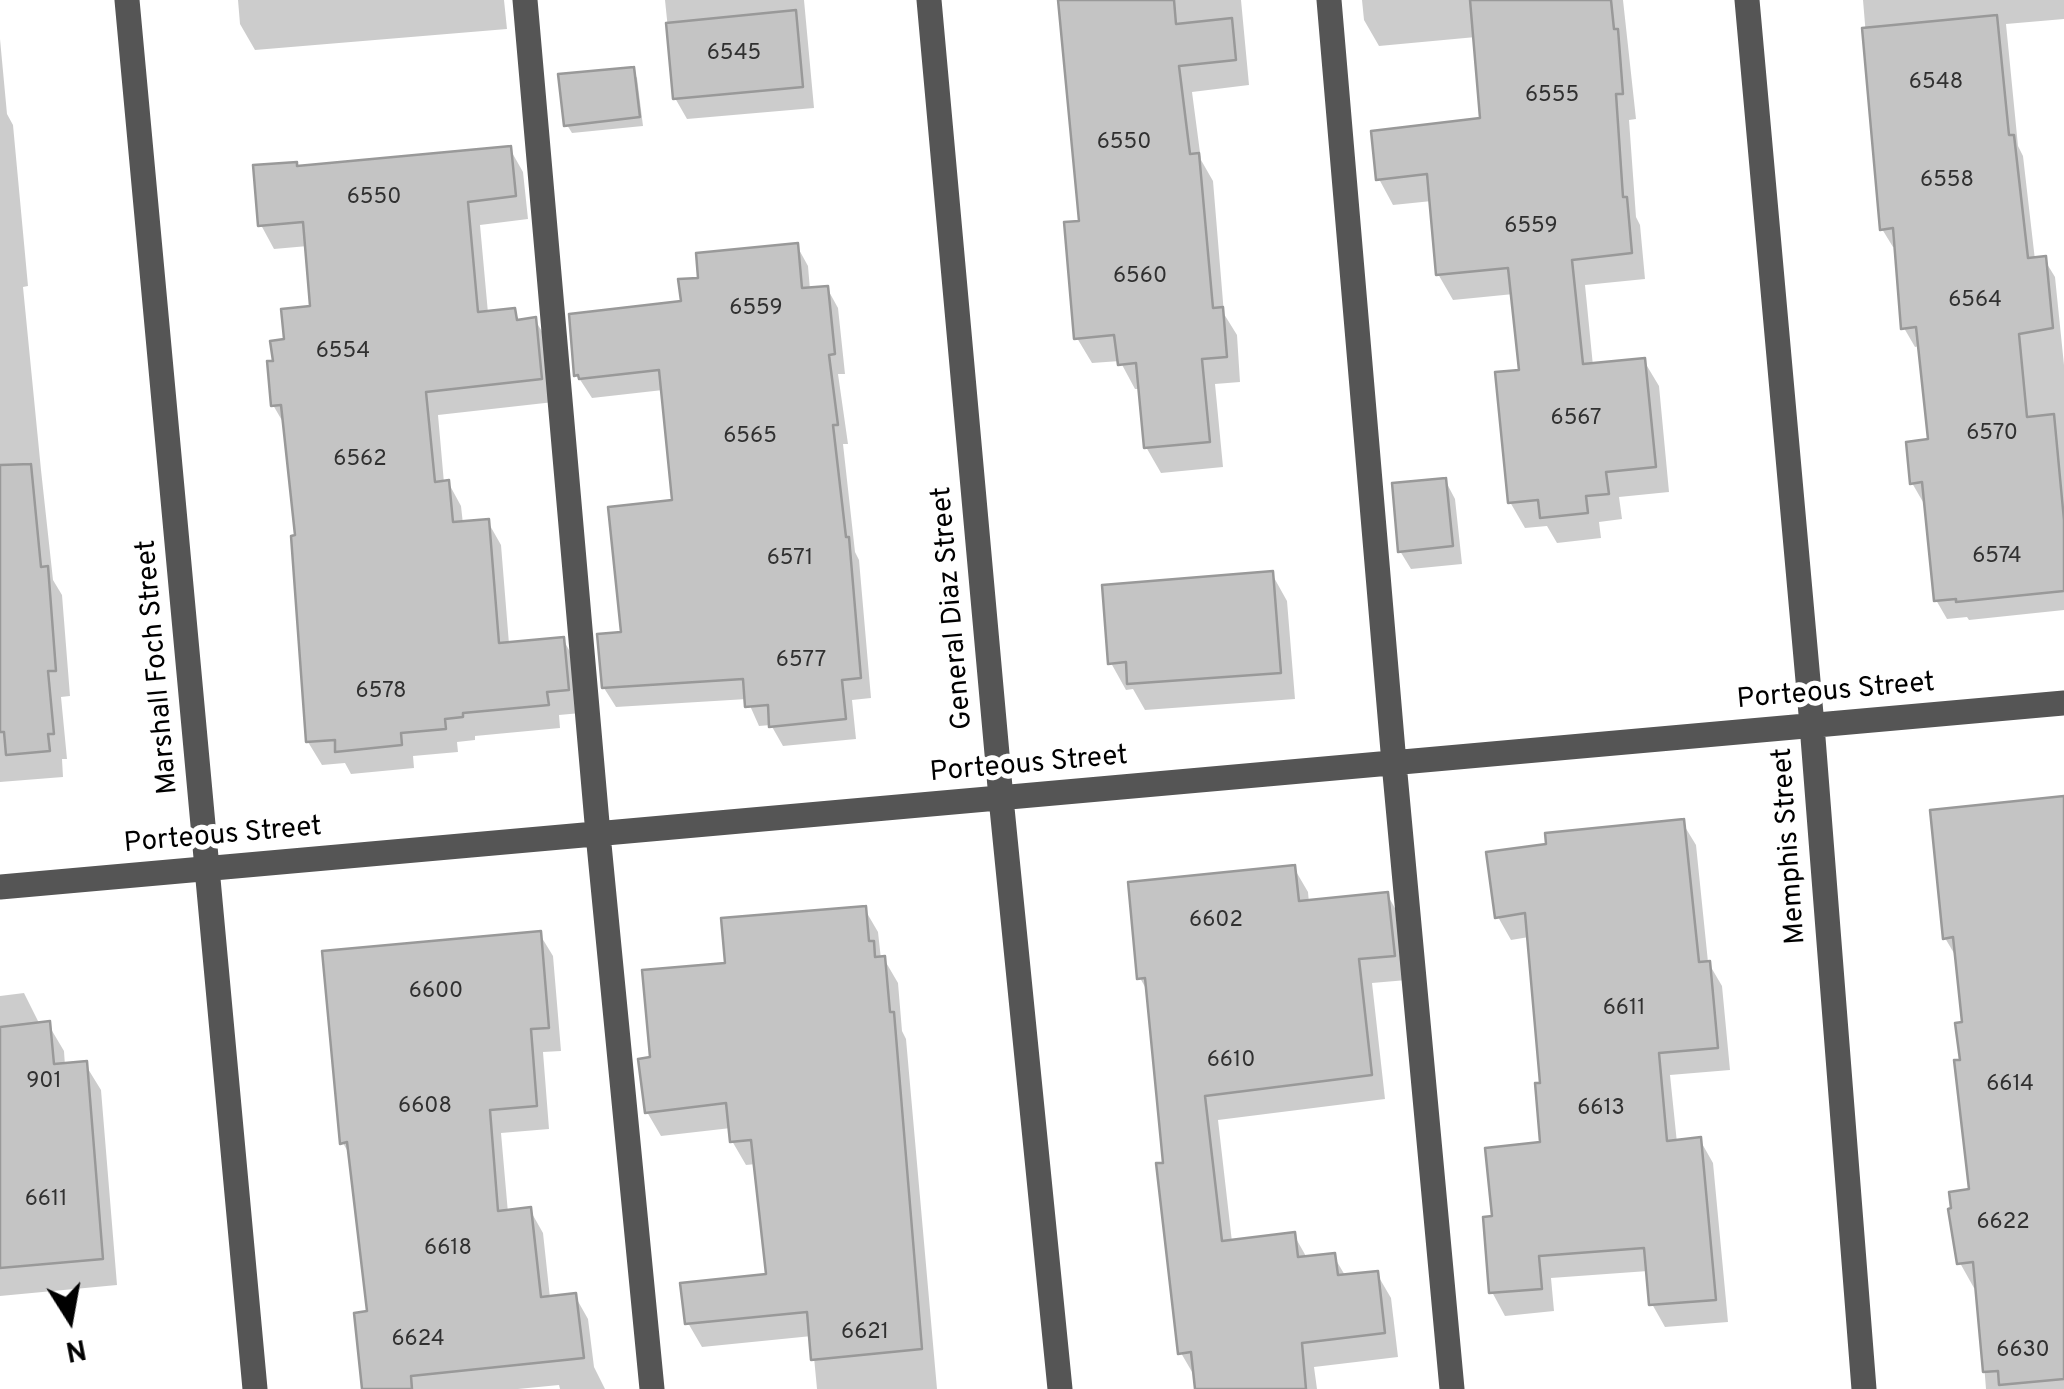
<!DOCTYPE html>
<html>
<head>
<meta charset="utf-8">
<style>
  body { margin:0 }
  #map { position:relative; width:2064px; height:1389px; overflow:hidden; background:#fff; font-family:Overpass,sans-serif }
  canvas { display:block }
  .north { position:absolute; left:20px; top:1269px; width:100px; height:100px; -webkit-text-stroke:8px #fff; paint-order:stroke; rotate:169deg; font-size:28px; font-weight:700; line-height:40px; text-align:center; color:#000 }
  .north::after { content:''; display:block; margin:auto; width:35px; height:45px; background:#000; clip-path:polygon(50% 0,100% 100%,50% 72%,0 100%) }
</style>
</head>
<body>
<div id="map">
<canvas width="2064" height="1389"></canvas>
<div class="north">N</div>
</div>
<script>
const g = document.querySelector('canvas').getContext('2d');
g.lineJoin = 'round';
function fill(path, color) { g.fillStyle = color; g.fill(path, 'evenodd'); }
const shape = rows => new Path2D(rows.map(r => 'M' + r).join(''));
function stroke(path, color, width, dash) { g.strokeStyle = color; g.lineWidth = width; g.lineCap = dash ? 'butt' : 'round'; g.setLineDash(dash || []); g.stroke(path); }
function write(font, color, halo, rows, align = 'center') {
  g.font = font + ' Overpass,sans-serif'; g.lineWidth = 10; g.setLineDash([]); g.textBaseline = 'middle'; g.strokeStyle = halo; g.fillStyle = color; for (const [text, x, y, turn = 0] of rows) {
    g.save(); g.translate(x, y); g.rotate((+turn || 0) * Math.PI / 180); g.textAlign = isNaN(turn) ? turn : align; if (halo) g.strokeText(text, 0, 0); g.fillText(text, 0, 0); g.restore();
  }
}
fill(shape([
  [238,0,504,0,507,29,255,50,240,24],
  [665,0,804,0,814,108,687,119,675,98],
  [1060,0,1241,0,1249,85,1192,92,1201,160,1213,181,1224,314,1237,335,1240,382,1215,384,1223,467,1161,473,1146,447,1141,389,1135,389,1120,361,1092,363,1077,338,1082,223],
  [1362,0,1623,0,1636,119,1629,120,1636,217,1640,225,1645,279,1585,285,1593,366,1644,361,1659,386,1669,492,1619,497,1622,519,1599,522,1601,538,1557,543,1547,526,1525,528,1510,502,1521,372,1514,294,1453,300,1438,274,1432,201,1393,205,1379,179,1482,121,1476,37,1379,46,1364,20],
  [1863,0,2064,0,2064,19,2006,24,2018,146,2023,156,2035,260,2044,259,2055,277,2064,365,2064,610,1969,620,1967,617,1947,619,1936,600,1927,501,1923,502,1912,483,1930,441,1920,346,1915,347,1904,328,1897,247,1893,247,1882,229],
  [0,39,7,114,13,125,28,286,23,287,41,470,53,580,62,595,70,696,61,697,67,759,62,759,63,777,0,782],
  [632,70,637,78,643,126,572,133,567,125],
  [510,149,523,172,528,219,480,225,488,313,514,311,520,322,535,320,549,343,554,402,438,415,444,483,448,482,461,506,463,524,488,522,501,545,509,644,563,639,576,663,581,713,559,715,560,728,475,736,475,740,457,742,458,752,413,756,414,768,351,774,345,763,322,765,308,742,298,537,287,429,273,405,275,364,286,342,313,309,308,246,274,249,261,225,298,169],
  [797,246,808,266,810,290,827,288,838,308,845,374,838,374,848,444,843,444,855,552,859,560,871,698,852,700,856,739,783,746,771,725,759,726,747,699,616,707,604,688,675,502,663,390,592,398,577,375,683,303,701,281],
  [1445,480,1455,499,1462,564,1411,569,1400,551],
  [1272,574,1287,601,1295,699,1145,710,1133,689,1126,690,1111,663],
  [2064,798,2064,1389,1986,1389,1978,1287,1974,1288,1960,1263,1971,1191,1963,1062,1965,1025,1958,960,1945,938],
  [1682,822,1696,845,1708,962,1722,986,1730,1070,1670,1075,1677,1143,1700,1140,1713,1163,1728,1322,1665,1327,1652,1304,1648,1271,1551,1278,1554,1311,1505,1316,1492,1292,1495,1218,1543,1144,1543,1085,1529,937,1511,940,1498,917],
  [1294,868,1308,892,1309,903,1387,894,1401,919,1407,980,1372,983,1385,1099,1218,1120,1232,1242,1294,1235,1307,1258,1333,1255,1346,1277,1377,1274,1391,1298,1398,1357,1314,1367,1317,1389,1197,1389,1195,1377,1181,1353,1149,994,1140,978],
  [864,908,878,932,881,959,884,959,898,983,902,1031,906,1039,937,1389,817,1389,812,1336,702,1347,688,1323,768,1276,756,1164,746,1165,732,1141,731,1128,661,1136,647,1112,652,1060,728,965],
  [539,933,553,956,561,1051,543,1052,549,1129,501,1133,508,1213,530,1210,543,1233,550,1298,575,1296,588,1319,594,1367,605,1389,560,1389,559,1385,518,1389,367,1389,370,1314,352,1159,343,1143],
  [24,993,40,1025,48,1024,64,1051,65,1066,85,1064,101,1090,117,1285,0,1296,0,996]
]), '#0003');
const building = shape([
  [1058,0,1174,0,1176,24,1232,18,1236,60,1179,66,1190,154,1199,153,1213,308,1223,307,1227,357,1202,359,1210,442,1144,448,1136,363,1118,365,1114,335,1074,339,1064,222,1079,221,1058,0],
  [1470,0,1611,0,1614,29,1618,29,1623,94,1616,94,1623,197,1627,197,1632,253,1572,260,1583,364,1645,358,1656,467,1606,472,1609,494,1586,496,1588,513,1540,518,1538,500,1508,503,1495,372,1519,370,1508,268,1436,275,1427,174,1376,180,1371,131,1480,118,1470,0],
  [796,10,803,87,673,99,666,23,796,10],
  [1997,15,2009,135,2014,135,2028,258,2046,256,2053,328,2019,334,2027,417,2054,414,2064,520,2064,591,1956,602,1956,599,1934,601,1922,482,1910,484,1906,442,1928,439,1916,327,1901,329,1893,228,1880,230,1862,28,1997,15],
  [634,67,640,117,564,126,558,74,634,67],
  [511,146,516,196,468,202,478,312,515,308,517,320,536,317,542,379,426,392,435,482,449,480,453,522,489,519,499,643,564,637,569,690,547,692,549,705,463,713,463,717,445,719,446,729,401,733,402,745,335,752,335,740,306,742,291,536,295,535,281,405,271,406,267,361,273,361,270,341,284,339,281,309,310,306,303,222,258,226,253,165,297,162,297,166,511,146],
  [798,243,802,288,828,286,835,354,829,355,838,425,833,425,846,537,849,537,861,678,842,680,846,719,769,727,768,705,745,707,743,679,602,688,597,634,621,632,608,507,672,500,659,370,579,379,578,375,574,376,569,314,681,301,678,279,698,278,696,253,798,243],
  [31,464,41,567,48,566,56,671,48,671,54,734,48,734,50,751,6,755,4,732,0,732,0,465,31,464],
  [1446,478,1453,546,1398,552,1392,483,1446,478],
  [1273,571,1281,673,1127,684,1126,662,1108,664,1102,585,1273,571],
  [2064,796,2064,1379,1999,1385,1998,1371,1983,1372,1973,1262,1957,1264,1948,1209,1951,1208,1949,1192,1969,1189,1954,1060,1960,1060,1955,1023,1962,1022,1953,937,1943,939,1930,810,2064,796],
  [1684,819,1699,962,1710,961,1718,1048,1659,1053,1667,1141,1701,1137,1716,1300,1649,1305,1644,1248,1539,1256,1542,1289,1489,1293,1483,1217,1492,1216,1485,1148,1540,1142,1535,1083,1540,1083,1525,913,1495,918,1486,852,1546,844,1545,833,1684,819],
  [1295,865,1299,901,1388,892,1395,956,1359,959,1372,1075,1205,1096,1222,1241,1295,1232,1298,1257,1335,1253,1338,1275,1378,1271,1385,1333,1302,1343,1306,1389,1195,1389,1191,1352,1178,1354,1156,1163,1163,1163,1145,978,1137,979,1128,882,1295,865],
  [866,906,869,941,874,941,875,957,885,956,890,1012,894,1012,922,1349,811,1360,807,1312,685,1324,680,1283,766,1274,751,1140,730,1142,726,1103,645,1113,638,1059,650,1057,642,970,725,963,721,918,866,906],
  [541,931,549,1028,531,1029,537,1106,490,1110,498,1211,531,1207,541,1297,576,1293,584,1358,411,1376,412,1389,362,1389,354,1313,367,1311,347,1142,340,1144,322,951,541,931],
  [50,1021,54,1064,87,1061,103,1259,0,1268,0,1027,50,1021]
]);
fill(building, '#c4c4c4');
stroke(building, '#999', 2.5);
stroke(shape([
  [127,0,255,1389],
  [525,0,598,834,652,1389],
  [929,0,1001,798,1060,1389],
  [1329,0,1394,763,1452,1389],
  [1747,0,1812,725,1864,1389],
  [0,887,2064,703]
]), '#555', 25);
write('22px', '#313131', null, [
  ["6545",734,55],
  ["6548",1936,84],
  ["6555",1552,97],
  ["6550",1124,144],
  ["6558",1947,182],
  ["6550",374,199],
  ["6559",1531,228],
  ["6560",1140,278],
  ["6564",1975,302],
  ["6559",756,310],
  ["6554",343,353],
  ["6567",1576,420],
  ["6570",1992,435],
  ["6565",750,438],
  ["6562",360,461],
  ["6574",1997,558],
  ["6571",790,560],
  ["6577",801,662],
  ["6578",381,693],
  ["6602",1216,922],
  ["6600",436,993],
  ["6611",1624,1010],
  ["6610",1231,1062],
  ["901",44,1083],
  ["6614",2010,1086],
  ["6608",425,1108],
  ["6613",1601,1110],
  ["6611",46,1201],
  ["6622",2003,1224],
  ["6618",448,1250],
  ["6621",865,1334],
  ["6624",418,1341],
  ["6630",2023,1352]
]);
write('28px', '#000', '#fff', [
  ["General Diaz Street",954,608,-95],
  ["Marshall Foch Street",159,667,-95],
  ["Porteous Street",1836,693,-5],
  ["Porteous Street",1029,766,-5],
  ["Porteous Street",223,837,-5],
  ["Memphis Street",1791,846,-94]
]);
</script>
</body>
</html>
